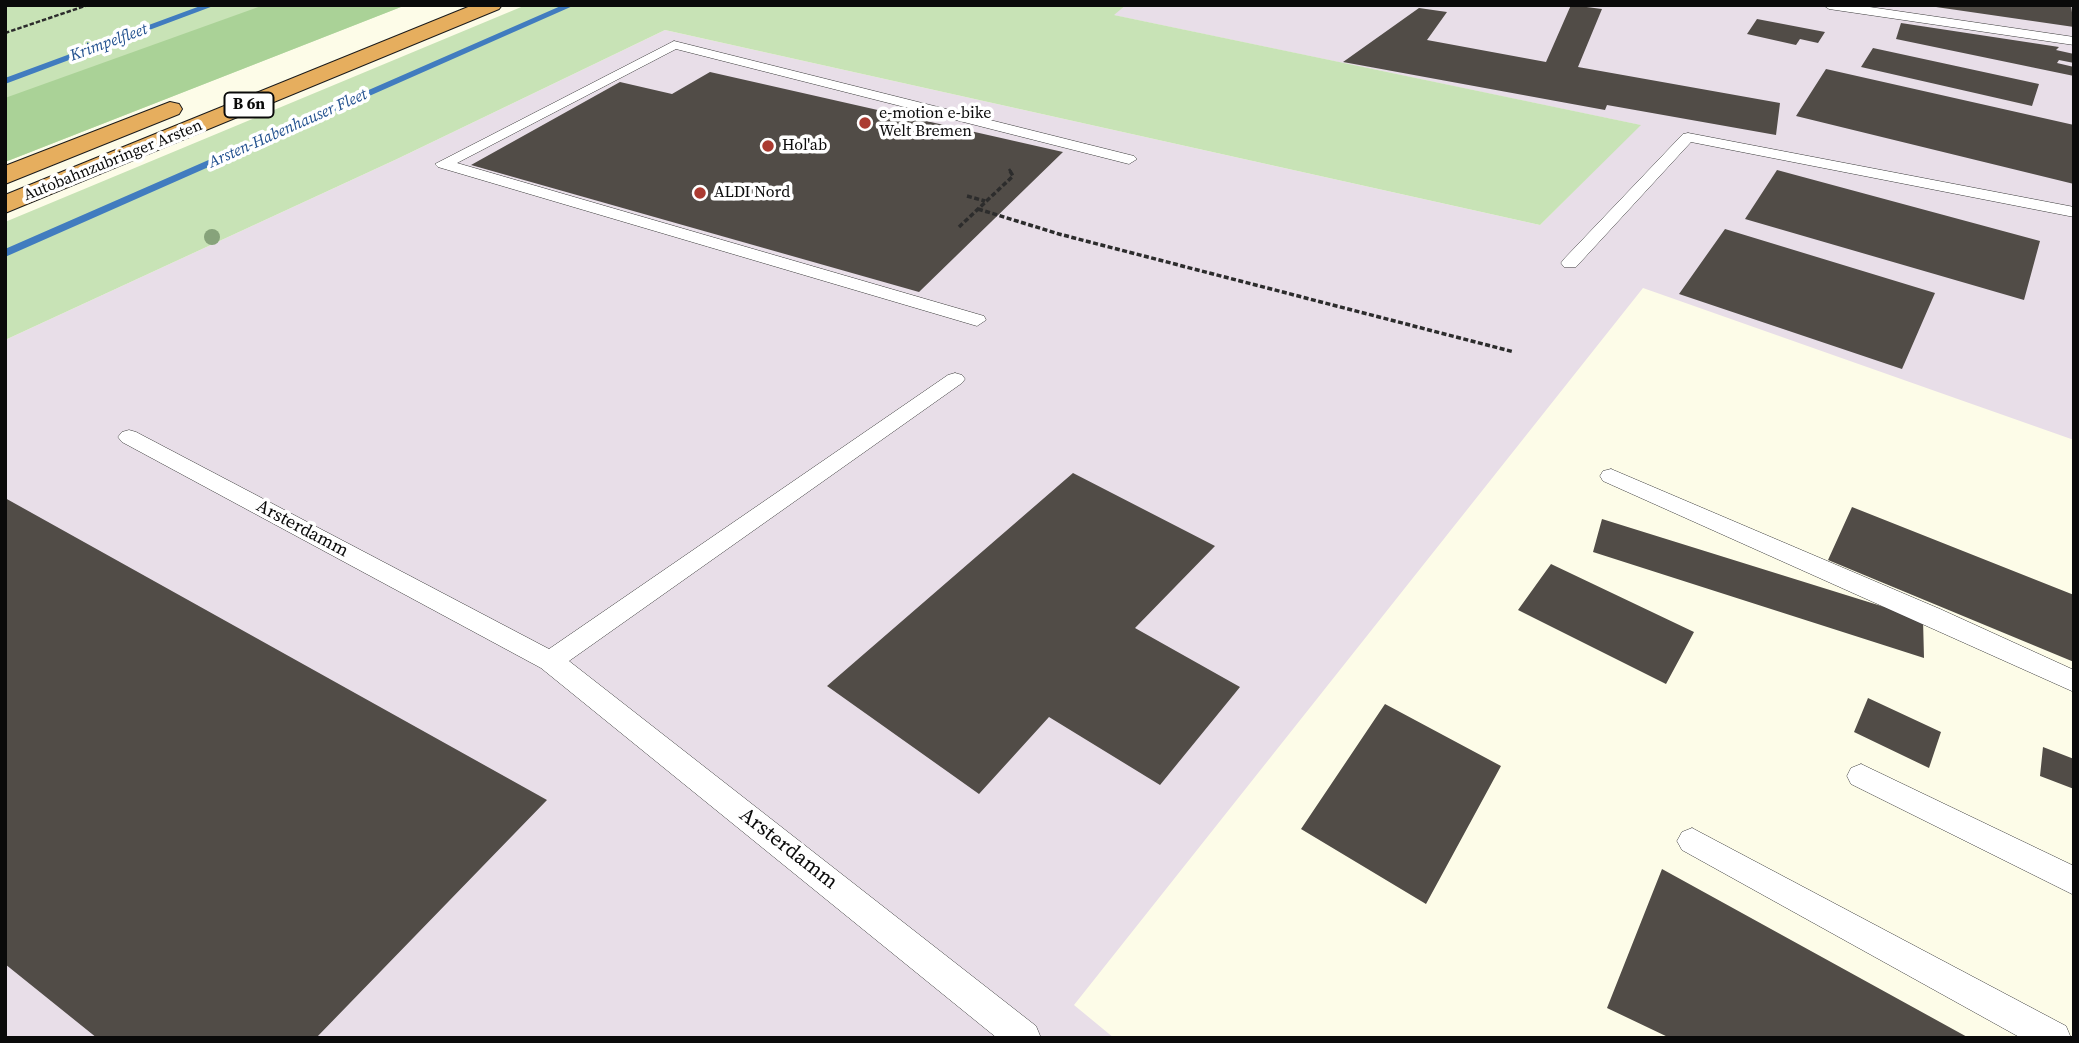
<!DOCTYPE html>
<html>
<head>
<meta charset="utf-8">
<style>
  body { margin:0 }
  #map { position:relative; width:2079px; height:1043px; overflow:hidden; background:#fdfce8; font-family:"Source Serif 4",serif }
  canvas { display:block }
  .frame { position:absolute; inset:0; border:7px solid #0a0a0a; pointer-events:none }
</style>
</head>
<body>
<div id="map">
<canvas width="2079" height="1043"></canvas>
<div class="frame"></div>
</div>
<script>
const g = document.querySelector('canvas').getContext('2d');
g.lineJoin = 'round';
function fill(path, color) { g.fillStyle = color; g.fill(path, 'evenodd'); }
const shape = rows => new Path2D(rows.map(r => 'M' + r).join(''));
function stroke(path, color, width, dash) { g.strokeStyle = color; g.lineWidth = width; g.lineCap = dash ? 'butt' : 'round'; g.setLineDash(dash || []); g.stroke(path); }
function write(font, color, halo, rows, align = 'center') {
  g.font = font + ' "Source Serif 4",serif'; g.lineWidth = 7; g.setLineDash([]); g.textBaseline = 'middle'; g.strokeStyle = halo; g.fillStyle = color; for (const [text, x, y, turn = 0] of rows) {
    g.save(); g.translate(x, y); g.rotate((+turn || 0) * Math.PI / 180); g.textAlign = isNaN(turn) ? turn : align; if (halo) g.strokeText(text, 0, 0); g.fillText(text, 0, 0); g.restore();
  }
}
fill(shape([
  [1126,5,2074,5,2074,440,1643,288,1074,1005,1114,1038,5,1038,5,340,397,159,665,30,1540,225,1640,125,1113,15]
]), '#e8dee8');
fill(shape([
  [5,5,406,5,5,162],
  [526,5,1126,5,1114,15,1641,125,1540,225,665,30,397,159,5,340,5,222]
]), '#c8e3b6');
fill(shape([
  [264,5,406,5,5,162,5,98]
]), '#aad297');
fill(shape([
  [203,5,216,5,5,84,5,78,203,5],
  [563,5,575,5,5,257,5,249,563,5]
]), '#417cbf');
fill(shape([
  [1571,5,1602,9,1578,67,1780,103,1776,135,1607,105,1605,110,1343,62,1419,8,1447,12,1427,40,1546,62],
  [1936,5,2071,5,2074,27,1936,7],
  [1757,19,1825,32,1818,43,1800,39,1796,45,1747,34],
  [1901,23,2059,47,2056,50,2074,54,2074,63,2059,60,2057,63,2074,67,2074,76,1896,39],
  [1873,48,2039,84,2032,106,1861,67],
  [1826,69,2074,125,2074,184,1796,116],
  [710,72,1063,152,919,292,471,165,620,82,672,94],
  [1777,170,2040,241,2024,300,1745,219],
  [1725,229,1935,293,1902,369,1679,294],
  [1073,473,1215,546,1135,628,1240,687,1160,785,1049,717,979,794,827,686],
  [5,498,547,800,316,1038,97,1038,5,964],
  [1852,507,2074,595,2074,662,1828,560],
  [1602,519,1923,619,1924,658,1593,552],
  [1551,564,1694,632,1666,684,1518,610],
  [1868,698,1941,732,1929,768,1854,732],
  [1385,704,1501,766,1426,904,1301,829],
  [2043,747,2074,759,2074,789,2040,776],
  [1662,869,1969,1038,1670,1038,1607,1008]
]), '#514c47');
const lane = shape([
  [1823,5,1856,5,2074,37,2074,45,1829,9,1823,5],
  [674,41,1134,156,1137,159,1129,164,676,49,457,163,984,316,986,320,977,326,438,167,435,164,674,41],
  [1688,133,2074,207,2074,217,1691,142,1576,267,1564,267,1561,263,1564,259,1683,134,1688,133],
  [955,373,962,375,965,379,962,383,569,661,1036,1026,1041,1038,997,1038,541,668,122,442,118,437,122,432,129,430,136,432,549,649,948,375,955,373],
  [1611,469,1940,609,2074,670,2074,692,1603,481,1600,476,1603,471,1611,469],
  [1861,764,2074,866,2074,895,1851,784,1847,776,1851,768,1861,764],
  [1692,828,2066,1026,2071,1038,2021,1038,1682,850,1677,841,1682,832,1692,828]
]);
const highway = shape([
  [473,5,502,5,499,9,5,213,5,195,473,5],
  [170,102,179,104,182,109,179,114,5,184,5,166,170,102]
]);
stroke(lane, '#3d3d3d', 1);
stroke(highway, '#1b1b1b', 2);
stroke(shape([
  [5,33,88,5],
  [1009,169,1011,172]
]), '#2c2c2c', 2.5, [4.5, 2]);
stroke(shape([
  [967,196,985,201],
  [978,209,1059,234,1514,352],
  [959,227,1013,176,1010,171]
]), '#2c2c2c', 3.5, [5, 2.5]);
fill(lane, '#fff');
fill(highway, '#e6ae5e');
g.fillStyle = '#87a37b';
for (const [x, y] of [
  [212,237]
]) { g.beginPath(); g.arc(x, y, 8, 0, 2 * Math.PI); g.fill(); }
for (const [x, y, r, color] of [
  [865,123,7,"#ab3b31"],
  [768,146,7,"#ab3b31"],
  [700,193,7,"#ab3b31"]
]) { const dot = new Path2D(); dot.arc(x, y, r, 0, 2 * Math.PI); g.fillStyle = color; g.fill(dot); stroke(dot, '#fff', 2.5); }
write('italic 16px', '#21508e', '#fff', [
  ["Krimpelfleet",109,43,-20],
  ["Arsten-Habenhauser Fleet",288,129,-24]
]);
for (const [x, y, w] of [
  [249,105,49]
]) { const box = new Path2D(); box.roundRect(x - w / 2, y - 12.5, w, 25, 5); g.fillStyle = '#fff'; g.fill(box); stroke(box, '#0a0a0a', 2); }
write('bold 16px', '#0a0a0a', null, [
  ["B 6n",249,105]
]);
write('16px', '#0a0a0a', '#fff', [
  ["e-motion e-bike",879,114],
  ["Welt Bremen",879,132],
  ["Hol'ab",782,146],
  ["ALDI Nord",714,193]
], 'left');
write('16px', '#0a0a0a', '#fff', [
  ["Autobahnzubringer Arsten",113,161,-22]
]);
write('18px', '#0a0a0a', '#fff', [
  ["Arsterdamm",302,529,28]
]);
write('21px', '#0a0a0a', '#fff', [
  ["Arsterdamm",788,849,38]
]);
</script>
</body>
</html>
